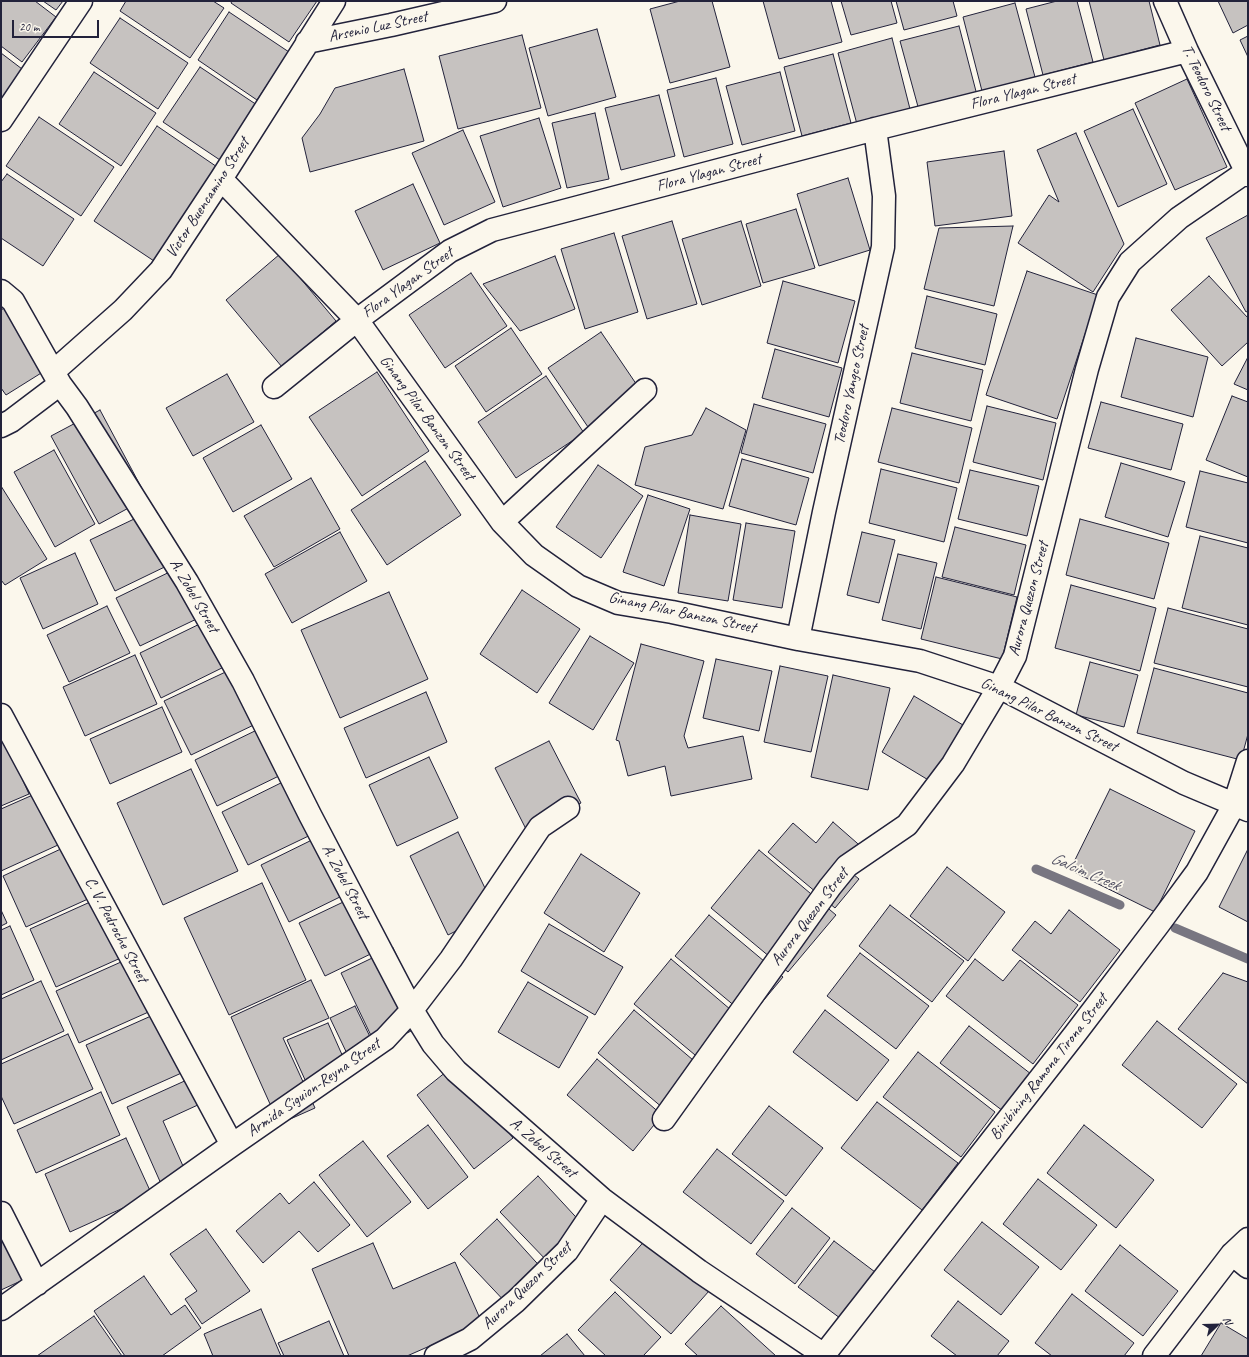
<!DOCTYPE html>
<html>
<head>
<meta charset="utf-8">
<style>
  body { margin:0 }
  #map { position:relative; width:1249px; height:1357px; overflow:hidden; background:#fbf7ec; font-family:Caveat,sans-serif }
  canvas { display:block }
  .frame { position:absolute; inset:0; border:2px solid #22223b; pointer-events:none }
  .north { position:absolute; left:1197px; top:1305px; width:40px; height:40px; -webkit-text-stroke:3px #fbf7ec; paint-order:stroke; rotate:67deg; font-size:11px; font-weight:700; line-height:16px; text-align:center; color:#22223b }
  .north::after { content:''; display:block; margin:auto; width:14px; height:18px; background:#22223b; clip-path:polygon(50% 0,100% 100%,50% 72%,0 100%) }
  .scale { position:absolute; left:12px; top:20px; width:87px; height:18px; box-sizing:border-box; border:2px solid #22223b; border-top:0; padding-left:5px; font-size:12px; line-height:14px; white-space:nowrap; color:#22223b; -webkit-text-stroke:3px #fbf7ec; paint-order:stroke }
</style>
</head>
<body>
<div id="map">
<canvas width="1249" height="1357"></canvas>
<div class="frame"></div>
<div class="north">N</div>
<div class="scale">20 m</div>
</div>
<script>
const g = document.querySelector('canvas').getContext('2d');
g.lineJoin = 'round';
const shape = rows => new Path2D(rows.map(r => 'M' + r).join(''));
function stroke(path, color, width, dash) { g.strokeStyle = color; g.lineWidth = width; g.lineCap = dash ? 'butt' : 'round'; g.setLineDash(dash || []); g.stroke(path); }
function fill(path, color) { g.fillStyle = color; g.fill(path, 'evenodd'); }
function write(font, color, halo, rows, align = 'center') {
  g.font = font + ' Caveat,sans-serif'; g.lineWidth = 3.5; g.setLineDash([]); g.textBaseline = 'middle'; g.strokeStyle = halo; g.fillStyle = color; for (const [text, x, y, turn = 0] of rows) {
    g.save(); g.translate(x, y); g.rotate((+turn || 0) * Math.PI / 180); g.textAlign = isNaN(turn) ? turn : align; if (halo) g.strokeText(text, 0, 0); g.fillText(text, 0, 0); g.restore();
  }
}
stroke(shape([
  [1036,869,1120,905],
  [1175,928,1248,959]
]), '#787681', 9);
const building = shape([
  [1,1,35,1,56,17,22,62,1,46,1,1],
  [43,1,63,1,56,10,43,1],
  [126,1,213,1,224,8,190,58,120,11,126,1],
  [232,1,317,1,289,42,231,3,232,1],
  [680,1,712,1,730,67,670,83,650,9,680,1],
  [763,1,831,1,842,42,779,59,763,1],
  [841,1,891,1,897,23,851,35,841,1],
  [896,1,953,1,957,16,904,30,896,1],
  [1057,1,1077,1,1093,62,1043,75,1026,9,1057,1],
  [1089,1,1149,1,1160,45,1104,60,1089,1],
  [1218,1,1248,1,1248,25,1233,33,1218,1],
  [1015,3,1035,77,982,91,963,17,1015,3],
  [229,12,289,52,257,100,198,60,229,12],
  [120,18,188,63,158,109,90,63,120,18],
  [959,26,978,99,920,114,900,41,959,26],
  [597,29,616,97,548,116,529,48,597,29],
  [522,35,541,108,458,129,439,56,522,35],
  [1248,36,1248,57,1240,40,1248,36],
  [892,38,911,113,858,128,838,53,892,38],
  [1,53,26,72,1,105,1,53],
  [833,54,851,123,802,136,784,67,833,54],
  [200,67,257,105,220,160,163,122,200,67],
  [404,69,424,141,310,172,302,138,320,114,335,88,404,69],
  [94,72,156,113,121,166,59,124,94,72],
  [780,72,795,131,742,145,726,86,780,72],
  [716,78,733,144,684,157,667,90,716,78],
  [1187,79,1227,167,1175,190,1135,103,1187,79],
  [659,95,675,156,621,170,605,108,659,95],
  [1133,109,1167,184,1118,207,1084,131,1133,109],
  [595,113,609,179,567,188,552,123,595,113],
  [39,117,114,167,81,216,6,166,39,117],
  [539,118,561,188,503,207,480,136,539,118],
  [157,126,223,171,160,265,94,221,157,126],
  [463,130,495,202,444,225,412,153,463,130],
  [1076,133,1124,244,1093,292,1018,243,1049,195,1059,202,1037,150,1076,133],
  [1004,151,1012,216,935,226,927,162,1004,151],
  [7,174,74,219,43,266,1,238,1,182,7,174],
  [848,178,870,250,819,266,797,194,848,178],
  [413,184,440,243,383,270,355,211,413,184],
  [796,209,815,268,763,283,746,224,796,209],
  [1248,215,1248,311,1246,312,1206,238,1248,215],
  [672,221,697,304,647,319,622,236,672,221],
  [741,221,761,286,702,305,682,239,741,221],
  [1013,226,994,306,924,289,939,228,1013,226],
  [614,233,638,312,585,329,561,249,614,233],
  [280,254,336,321,282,367,226,300,280,254],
  [555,256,575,309,520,331,483,284,555,256],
  [1027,271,1098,295,1057,419,986,395,1027,271],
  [471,273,507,326,445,368,409,315,471,273],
  [1209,276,1248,318,1248,342,1222,366,1171,310,1209,276],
  [783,281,855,301,838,363,767,343,783,281],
  [927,296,997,314,985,365,915,348,927,296],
  [6,307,46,370,6,395,1,388,1,310,6,307],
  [511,328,542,374,486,412,455,366,511,328],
  [601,332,641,391,588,427,548,368,601,332],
  [1136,338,1208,357,1193,417,1121,397,1136,338],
  [775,349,842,368,829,417,762,398,775,349],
  [912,353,983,370,971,421,900,403,912,353],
  [1248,357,1248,390,1234,384,1248,357],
  [377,372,429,451,362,496,309,417,377,372],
  [227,374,254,422,193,456,166,408,227,374],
  [546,376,584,433,516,478,478,422,546,376],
  [1232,396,1248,402,1248,477,1206,460,1232,396],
  [1101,402,1183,424,1171,470,1088,448,1101,402],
  [754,404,826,424,813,473,741,453,754,404],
  [987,406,1056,423,1043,480,973,462,987,406],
  [706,408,746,430,723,509,635,485,645,447,692,435,706,408],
  [892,408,972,428,959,483,878,462,892,408],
  [100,410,147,498,99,524,51,436,100,410],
  [261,425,292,479,233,512,203,458,261,425],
  [54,450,95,524,55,547,14,472,54,450],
  [742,459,809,478,796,525,729,506,742,459],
  [425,461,461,515,387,565,351,510,425,461],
  [1121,463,1185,482,1168,537,1105,517,1121,463],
  [598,465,643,496,601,558,556,527,598,465],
  [881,469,957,488,944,542,869,523,881,469],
  [970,470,1039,486,1027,536,958,519,970,470],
  [1200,471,1248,483,1248,543,1186,527,1200,471],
  [311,478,340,529,274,567,244,516,311,478],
  [1,486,47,559,5,585,1,580,1,486],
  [648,495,690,509,664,586,623,572,648,495],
  [153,510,177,561,115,591,90,540,153,510],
  [690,515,741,524,728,601,678,593,690,515],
  [1080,519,1169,543,1154,599,1066,575,1080,519],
  [746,523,795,531,782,608,733,600,746,523],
  [955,527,1026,545,1014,595,942,577,955,527],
  [340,532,367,581,292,623,265,574,340,532],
  [862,532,895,540,879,603,847,595,862,532],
  [1200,536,1248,548,1248,625,1182,608,1200,536],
  [75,553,98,604,43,629,20,578,75,553],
  [898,554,937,563,921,629,882,620,898,554],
  [184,565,207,614,140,646,116,598,184,565],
  [936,577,1017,597,1002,659,921,639,936,577],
  [1071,585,1156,608,1140,671,1055,648,1071,585],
  [522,590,580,629,537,693,480,654,522,590],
  [389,592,428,679,340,718,301,630,389,592],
  [107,606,130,653,69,682,47,635,107,606],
  [1168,608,1248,629,1248,687,1154,663,1168,608],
  [212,618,234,662,161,698,140,653,212,618],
  [590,636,634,663,593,730,549,703,590,636],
  [641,644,704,661,684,736,688,748,743,736,752,779,671,796,665,766,628,776,619,741,616,740,641,644],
  [135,655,157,704,85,736,63,687,135,655],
  [716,659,772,671,759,731,703,718,716,659],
  [1090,662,1138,675,1124,727,1076,715,1090,662],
  [780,666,828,676,811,752,764,742,780,666],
  [234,668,260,722,191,755,164,701,234,668],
  [1154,668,1248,693,1248,734,1241,760,1137,733,1154,668],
  [833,675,890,688,868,790,811,777,833,675],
  [426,692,447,742,366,778,344,728,426,692],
  [914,696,963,725,930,781,882,752,914,696],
  [162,707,182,752,110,784,90,739,162,707],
  [261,728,283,774,217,806,195,760,261,728],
  [5,741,29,794,1,806,1,743,5,741],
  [549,741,581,803,527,831,495,768,549,741],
  [429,757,458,818,397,846,369,785,429,757],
  [191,769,238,871,163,905,117,803,191,769],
  [293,777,319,831,248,865,222,812,293,777],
  [1110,789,1195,831,1155,912,1070,870,1110,789],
  [35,794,58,845,1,871,1,809,35,794],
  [833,822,865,850,848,870,859,879,835,908,768,852,793,823,816,843,833,822],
  [458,832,496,911,448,935,410,856,458,832],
  [318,837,346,894,289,922,261,865,318,837],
  [65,847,88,899,26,927,3,876,65,847],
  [1248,849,1248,922,1219,907,1248,849],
  [759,850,836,915,788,972,711,908,759,850],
  [581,854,640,893,604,952,544,913,581,854],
  [947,867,1005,912,968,961,910,916,947,867],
  [262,883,306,980,229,1015,184,918,262,883],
  [108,894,134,952,56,987,30,929,108,894],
  [358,895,383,948,325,976,299,923,358,895],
  [890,905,964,961,932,1002,859,946,890,905],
  [1,910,7,923,1,926,1,910],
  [1069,910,1120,950,1080,1002,1012,950,1035,921,1051,934,1069,910],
  [709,915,783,977,749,1018,675,956,709,915],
  [549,924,623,967,595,1015,521,971,549,924],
  [10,926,34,980,1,995,1,930,10,926],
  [393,948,429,1022,377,1048,341,973,393,948],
  [860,953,929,1006,896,1049,827,996,860,953],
  [130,958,153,1010,79,1043,56,991,130,958],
  [671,959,744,1021,707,1065,634,1004,671,959],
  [975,959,1003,981,1020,960,1078,1005,1033,1064,946,996,975,959],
  [1223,973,1248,982,1248,1084,1178,1029,1223,973],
  [311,980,329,1018,283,1038,315,1108,279,1124,231,1017,311,980],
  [41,981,64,1031,1,1060,1,999,41,981],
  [528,982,588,1017,559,1068,498,1032,528,982],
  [355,1006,376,1049,351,1062,330,1018,355,1006],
  [634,1010,706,1071,670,1114,598,1053,634,1010],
  [825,1010,889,1060,857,1101,793,1052,825,1010],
  [160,1012,186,1071,112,1104,86,1045,160,1012],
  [1157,1021,1237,1084,1202,1128,1122,1065,1157,1021],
  [328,1023,351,1075,311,1093,287,1040,328,1023],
  [969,1026,1031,1074,1003,1111,940,1063,969,1026],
  [68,1034,93,1089,14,1124,1,1096,1,1064,68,1034],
  [918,1052,995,1112,961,1157,883,1097,918,1052],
  [597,1059,662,1115,633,1151,567,1095,597,1059],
  [456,1064,513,1138,474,1169,417,1095,456,1064],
  [189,1079,200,1104,163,1121,187,1175,162,1186,127,1107,189,1079],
  [101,1092,120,1135,36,1173,17,1130,101,1092],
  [877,1102,958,1163,922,1210,841,1148,877,1102],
  [769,1106,823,1148,786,1196,732,1154,769,1106],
  [428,1125,468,1177,428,1209,387,1156,428,1125],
  [1084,1125,1154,1180,1116,1228,1047,1173,1084,1125],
  [126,1138,152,1195,70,1232,45,1174,126,1138],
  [363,1141,411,1202,367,1237,319,1175,363,1141],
  [717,1149,784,1201,751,1244,683,1192,717,1149],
  [538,1176,586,1228,549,1263,500,1212,538,1176],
  [1038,1179,1097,1225,1061,1270,1003,1224,1038,1179],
  [314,1182,350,1225,318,1252,299,1231,263,1263,236,1231,280,1193,289,1204,314,1182],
  [792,1208,830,1238,795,1284,756,1254,792,1208],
  [497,1219,545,1272,509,1306,460,1254,497,1219],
  [982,1222,1039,1267,1001,1315,944,1270,982,1222],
  [1,1227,25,1279,1,1290,1,1227],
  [206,1229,250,1291,202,1324,185,1299,197,1291,170,1254,206,1229],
  [648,1237,709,1291,671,1334,610,1280,648,1237],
  [834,1241,879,1275,844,1321,798,1287,834,1241],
  [373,1243,393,1289,455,1262,482,1323,407,1356,349,1356,312,1269,373,1243],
  [1120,1245,1178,1291,1143,1336,1085,1291,1120,1245],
  [144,1276,171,1315,185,1305,201,1328,162,1356,125,1356,94,1311,144,1276],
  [615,1292,661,1337,643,1356,606,1356,578,1330,615,1292],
  [1072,1294,1134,1343,1124,1356,1052,1356,1035,1343,1072,1294],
  [958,1301,1009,1341,997,1356,957,1356,931,1336,958,1301],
  [721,1306,776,1356,698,1356,685,1344,721,1306],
  [261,1309,281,1356,213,1356,204,1334,261,1309],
  [94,1316,122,1356,37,1356,94,1316],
  [329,1321,344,1356,284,1356,278,1343,329,1321],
  [1221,1323,1248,1339,1248,1356,1201,1356,1221,1323],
  [567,1334,585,1356,540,1356,567,1334]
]);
fill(building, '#c6c2c0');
stroke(building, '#22223b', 1);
const minor = shape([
  [1165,1,1187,51,1248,175],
  [307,42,391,25,495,1],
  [1,120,81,1],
  [221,179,357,320,502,522,534,555,578,586,618,603,672,612,798,639,920,661,999,687,1184,783,1248,810],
  [1,291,13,301,60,384,77,407,187,582,243,681,310,815,412,1010,433,1044,456,1071,602,1199,699,1271,824,1355],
  [53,372,123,310,161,270,221,179,334,1],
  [274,387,357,320,450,251,492,230,875,129,1187,51],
  [1,426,11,421,60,384],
  [502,522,645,390],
  [798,639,824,512,883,247,884,196,875,129],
  [1,715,232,1145],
  [664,1119,830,887,847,866,907,825,953,764,999,687,1015,656,1087,369,1108,297,1130,262,1179,218,1246,172],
  [1,1213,37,1284],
  [1232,1254,1248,1267],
  [1,1309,232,1145,385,1039,412,1010,451,959,540,827,568,808],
  [436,1356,470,1339,516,1301,567,1251,602,1199],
  [823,1356,1075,1034,1158,925,1197,872,1234,805,1248,761],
  [1154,1356,1232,1254,1248,1239]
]);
stroke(minor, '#22223b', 25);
stroke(minor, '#fbf7ec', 22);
write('16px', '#22223b', '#fbf7ec', [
  ["Arsenio Luz Street",378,27,-12],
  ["T. Teodoro Street",1206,88,64],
  ["Flora Ylagan Street",1023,92,-14],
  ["Flora Ylagan Street",709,173,-15],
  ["Victor Buencamino Street",208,198,-57],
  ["Flora Ylagan Street",408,283,-36],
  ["Teodoro Yangco Street",852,385,-78],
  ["Ginang Pilar Banzon Street",427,418,54],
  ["A. Zobel Street",194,596,60],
  ["Aurora Quezon Street",1029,599,-75],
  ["Ginang Pilar Banzon Street",682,613,12],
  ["Ginang Pilar Banzon Street",1049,715,26],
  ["A. Zobel Street",345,882,62],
  ["Aurora Quezon Street",810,917,-53],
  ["C. V. Pedroche Street",116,930,62],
  ["Binibining Ramona Tirona Street",1049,1067,-52],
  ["Armida Siguion-Reyna Street",314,1088,-35],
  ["A. Zobel Street",543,1148,41],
  ["Aurora Quezon Street",527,1286,-44]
]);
write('italic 17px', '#545364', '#fbf7ec', [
  ["Galcim Creek",1085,872,23]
]);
</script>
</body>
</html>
